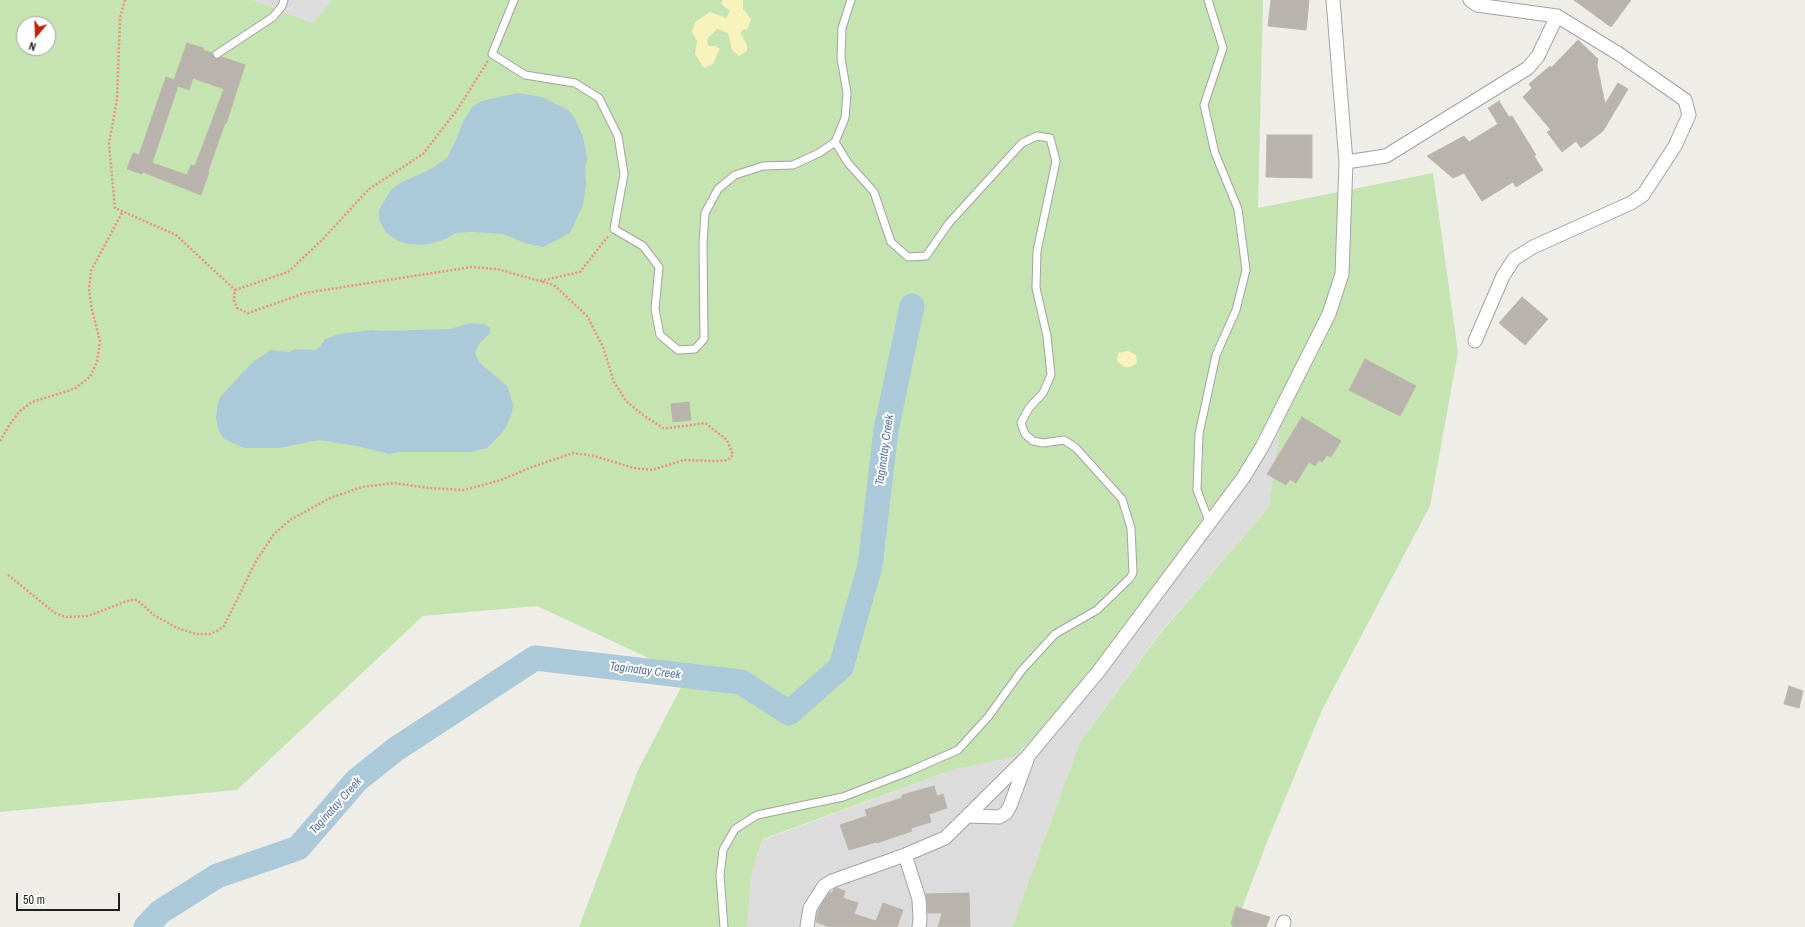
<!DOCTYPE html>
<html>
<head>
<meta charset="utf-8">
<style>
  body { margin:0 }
  #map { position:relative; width:1805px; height:927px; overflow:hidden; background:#efede7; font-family:"Archivo Narrow",sans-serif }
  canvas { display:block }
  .north { position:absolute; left:16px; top:16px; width:40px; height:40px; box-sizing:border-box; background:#fff; border:1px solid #a5a5a5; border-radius:50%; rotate:199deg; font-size:11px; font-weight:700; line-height:16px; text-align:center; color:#1f1f1f }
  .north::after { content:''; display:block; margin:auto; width:14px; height:18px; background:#bb2614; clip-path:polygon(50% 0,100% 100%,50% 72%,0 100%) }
  .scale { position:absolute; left:16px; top:893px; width:104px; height:18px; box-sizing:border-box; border:2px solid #1f1f1f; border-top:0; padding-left:5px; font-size:12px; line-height:14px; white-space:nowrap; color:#1f1f1f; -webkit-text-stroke:3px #fff; paint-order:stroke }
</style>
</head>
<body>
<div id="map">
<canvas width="1805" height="927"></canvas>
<div class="north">N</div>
<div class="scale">50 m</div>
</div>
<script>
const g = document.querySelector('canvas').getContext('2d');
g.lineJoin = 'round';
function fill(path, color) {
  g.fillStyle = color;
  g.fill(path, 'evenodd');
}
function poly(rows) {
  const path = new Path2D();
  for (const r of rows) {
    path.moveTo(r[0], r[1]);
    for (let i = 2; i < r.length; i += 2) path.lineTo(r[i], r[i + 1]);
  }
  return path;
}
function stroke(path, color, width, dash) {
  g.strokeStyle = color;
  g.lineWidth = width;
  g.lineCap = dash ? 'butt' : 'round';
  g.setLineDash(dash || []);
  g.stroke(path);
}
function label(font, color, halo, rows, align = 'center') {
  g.font = font + ' "Archivo Narrow",sans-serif';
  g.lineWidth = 4;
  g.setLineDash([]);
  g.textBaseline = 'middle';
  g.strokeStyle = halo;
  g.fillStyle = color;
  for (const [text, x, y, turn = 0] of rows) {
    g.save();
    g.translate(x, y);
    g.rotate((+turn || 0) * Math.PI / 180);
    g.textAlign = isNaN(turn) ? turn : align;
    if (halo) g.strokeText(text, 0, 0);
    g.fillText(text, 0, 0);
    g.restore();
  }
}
fill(poly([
  [252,0,332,0,313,23],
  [1285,401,1269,507,1158,635,1080,742,1012,927,747,927,751,875,763,840,952,770,1014,757,1049,722]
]), '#dddcdc');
fill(poly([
  [0,0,252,0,313,23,332,0,1263,0,1258,208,1433,173,1458,352,1430,506,1322,710,1267,842,1235,927,1012,927,1080,742,1158,636,1269,507,1284,402,1195,538,1093,670,1049,722,1014,757,952,770,763,839,751,875,747,927,579,927,638,770,687,676,537,606,423,616,237,790,0,812],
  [24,24,48,24,48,48,24,48]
]), '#c5e4b2');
fill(poly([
  [723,0,743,0,743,9,751,19,748,29,742,30,741,34,747,45,747,51,739,56,732,50,728,33,717,29,707,39,708,46,716,46,720,49,713,64,704,68,695,54,697,41,692,32,695,22,710,12,726,18,730,11,721,4],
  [1128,351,1136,355,1137,363,1131,367,1124,367,1117,361,1118,353]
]), '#f8f2bc');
fill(poly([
  [517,93,542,97,568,110,574,117,583,137,587,157,585,170,586,184,583,205,570,233,543,247,525,243,503,234,471,232,455,233,446,239,433,243,421,245,408,244,398,241,386,233,379,219,379,210,391,190,400,183,429,170,447,158,457,138,463,122,473,106,482,101],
  [470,323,484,324,490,328,490,333,478,345,475,354,479,362,508,387,513,405,512,412,507,425,502,433,487,448,471,452,398,452,389,454,357,446,319,440,279,448,244,448,224,439,219,432,216,418,218,402,221,396,254,361,271,350,289,352,295,349,314,350,320,347,325,339,339,334,372,330,381,331,450,329]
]), '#abc9d8');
stroke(poly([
  [146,927,160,912,217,876,298,848,357,780,396,749,535,658,741,682,789,713,841,667,870,566,886,430,912,306]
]), '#abc9d8', 25);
const building = poly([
  [1271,0,1309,0,1306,30,1268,26,1271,0],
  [1574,0,1631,0,1611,27,1574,0],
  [1578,40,1598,59,1597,65,1605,104,1618,83,1628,89,1603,131,1581,148,1576,141,1562,152,1547,132,1551,130,1523,97,1532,88,1529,84,1550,66,1551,68,1578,40],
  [187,43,203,48,203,50,212,53,215,59,222,57,245,65,226,124,225,123,208,171,209,172,201,195,143,172,142,174,127,169,133,153,139,155,166,77,174,80,187,43],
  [193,78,224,89,195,166,191,165,187,175,152,163,178,86,189,90,193,78],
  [1499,101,1509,117,1512,116,1536,155,1534,156,1543,170,1516,187,1513,182,1482,201,1464,173,1453,178,1427,156,1464,136,1469,142,1498,124,1488,108,1499,101],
  [1267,135,1312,135,1312,178,1266,177,1267,135],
  [1522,297,1548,319,1525,345,1499,323,1522,297],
  [1365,359,1416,386,1400,416,1349,390,1365,359],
  [689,402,691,420,673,422,671,404,689,402],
  [1302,417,1341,441,1331,457,1327,455,1322,462,1319,460,1315,466,1309,462,1296,483,1290,479,1286,485,1267,474,1302,417],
  [1789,686,1803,691,1799,708,1784,704,1789,686],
  [934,786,937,796,943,794,947,808,929,814,931,822,911,828,912,831,877,843,876,842,849,850,840,825,867,816,865,810,902,798,902,795,934,786],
  [837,888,845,891,843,898,858,903,854,914,876,921,883,903,903,910,897,927,830,927,816,922,819,908,830,892,832,893,834,889,837,888],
  [969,893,970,927,938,927,942,913,928,913,926,894,969,893],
  [1236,907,1270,917,1266,927,1232,927,1233,924,1231,924,1236,907]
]);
fill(building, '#b8b3ac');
stroke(building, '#bfb6aa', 1);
const service = poly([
  [514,0,492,54,525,75,575,83,599,98,618,136,624,174,614,229,643,246,659,267,655,309,660,335,678,350,695,349,704,339,703,244,705,213,718,189,735,175,763,166,793,165,819,153,835,142,845,118,847,93,841,58,842,28,851,0],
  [1208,0,1223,48,1204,105,1215,153,1238,209,1246,270,1236,310,1216,355,1199,434,1197,490,1209,521],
  [217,54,273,17,282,6,284,0],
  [724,927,720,875,723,850,735,829,757,815,843,797,910,771,958,750,988,717,1022,670,1055,634,1097,610,1130,578,1133,573,1131,528,1122,499,1076,448,1064,440,1043,443,1033,441,1025,434,1021,423,1029,408,1043,393,1051,375,1047,336,1036,288,1037,251,1056,161,1050,138,1037,136,1022,143,949,223,926,256,908,257,891,242,874,192,848,163,835,142]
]);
const minor = poly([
  [1470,0,1477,5,1557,16,1619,54,1685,100,1689,115,1675,146,1643,195,1631,203,1533,247,1514,259,1503,276,1475,341],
  [1346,162,1386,156,1528,68,1538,56,1557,16],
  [968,816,999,817,1006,813,1010,806,1027,760],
  [905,855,919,899,920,920,919,927],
  [807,927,810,908,824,886,832,881,905,855,945,838,1028,756,1098,672,1243,478,1262,447,1329,314,1342,274,1346,162,1333,0],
  [1282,927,1284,922]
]);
stroke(service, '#a3a3a3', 9);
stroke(minor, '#a3a3a3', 15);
stroke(poly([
  [125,0,120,18,117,99,109,144,115,208,176,235,235,290],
  [488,61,457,110,423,154,369,189,323,239,288,272,235,290,234,300,237,308,248,313,305,293,471,267,497,269,540,281,580,272,609,235],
  [0,441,10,424,20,411,32,402,74,389,90,377,97,362,100,341,92,310,89,289,91,271,123,211],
  [8,575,55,613,66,617,88,616,130,600,137,600,154,615,177,628,196,634,210,634,217,631,224,626,256,561,274,534,290,520,330,498,362,487,394,483,429,488,464,490,501,480,532,467,573,453,594,456,634,468,652,470,684,460,717,461,728,460,733,455,727,440,705,423,669,428,663,428,643,415,626,401,614,382,603,347,587,316,554,285,540,281]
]), '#ec937a', 2.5, [2, 2]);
stroke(service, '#fff', 7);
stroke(minor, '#fff', 13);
label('italic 12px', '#5574a6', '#fff', [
  ["Taginatay Creek",885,450,-82],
  ["Taginatay Creek",645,671,7],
  ["Taginatay Creek",336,806,-48]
]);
</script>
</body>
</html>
